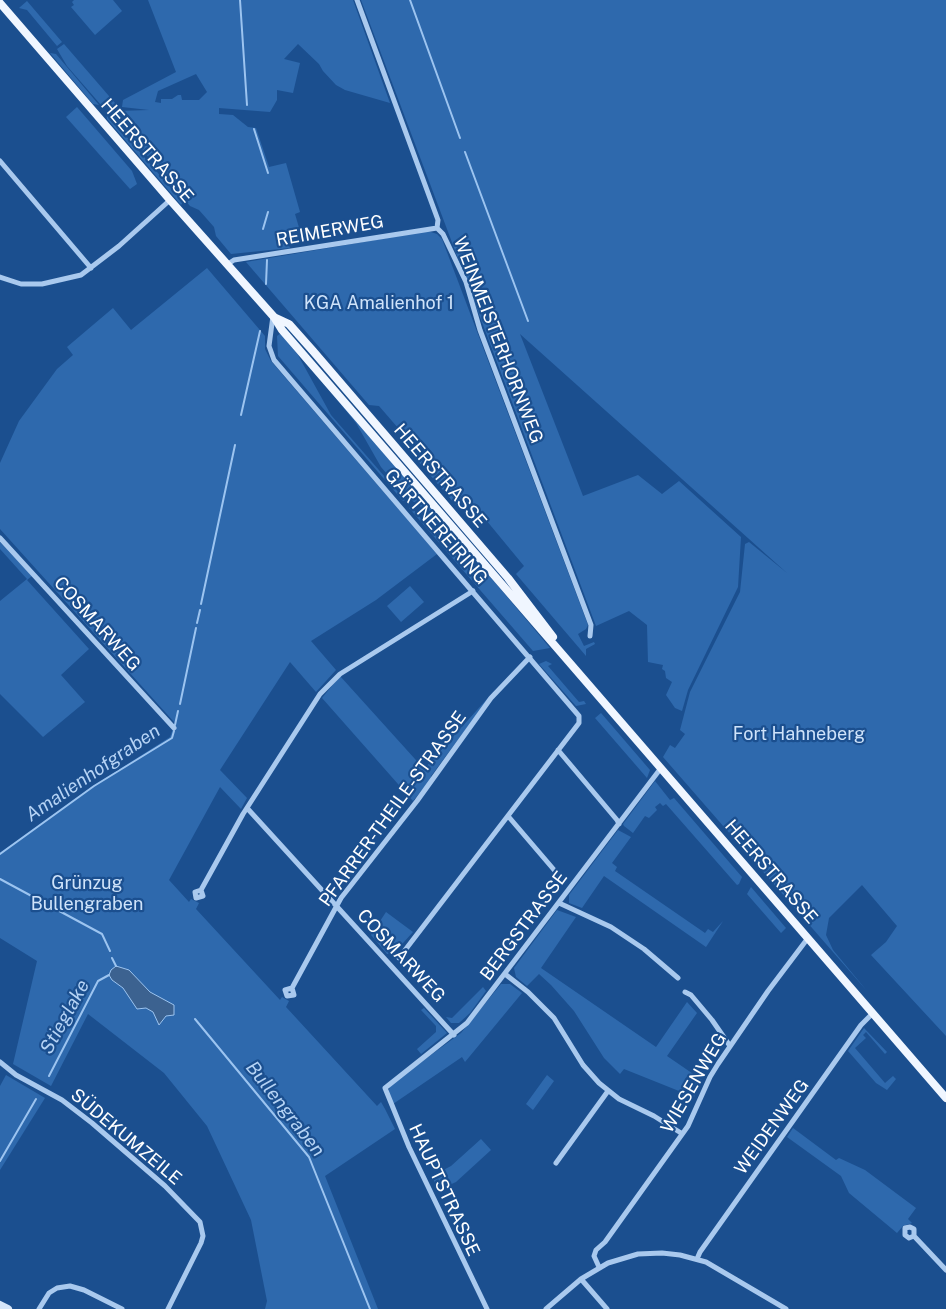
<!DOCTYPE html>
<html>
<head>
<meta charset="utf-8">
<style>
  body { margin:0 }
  canvas { display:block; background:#1b4f8f }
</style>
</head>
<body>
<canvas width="946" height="1309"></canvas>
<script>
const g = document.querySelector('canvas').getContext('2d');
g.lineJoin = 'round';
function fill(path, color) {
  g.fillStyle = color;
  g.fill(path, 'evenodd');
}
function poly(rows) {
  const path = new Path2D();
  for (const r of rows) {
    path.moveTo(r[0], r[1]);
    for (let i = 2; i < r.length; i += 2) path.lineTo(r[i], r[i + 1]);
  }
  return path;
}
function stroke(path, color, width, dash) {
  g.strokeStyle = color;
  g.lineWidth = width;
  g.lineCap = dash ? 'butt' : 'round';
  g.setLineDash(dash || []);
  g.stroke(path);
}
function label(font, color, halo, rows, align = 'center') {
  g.font = font + ' "Public Sans",sans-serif';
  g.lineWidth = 4.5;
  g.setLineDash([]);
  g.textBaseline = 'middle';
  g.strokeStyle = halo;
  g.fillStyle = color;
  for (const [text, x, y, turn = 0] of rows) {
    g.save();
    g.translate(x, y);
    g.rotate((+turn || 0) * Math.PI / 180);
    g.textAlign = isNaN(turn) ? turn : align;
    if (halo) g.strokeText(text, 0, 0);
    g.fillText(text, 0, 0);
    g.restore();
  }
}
fill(poly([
  [74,0,113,0,122,11,95,35,71,7,74,5,72,2],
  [148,0,353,0,390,103,345,90,336,85,323,71,319,64,298,44,284,59,300,63,293,93,277,90,277,100,270,112,219,108,219,114,233,115,248,127,256,128,269,167,286,163,300,212,295,214,300,231,285,235,290,248,231,254,216,236,214,227,199,210,190,206,120,124,118,111,149,110,122,107,123,100,176,72],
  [196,74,207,92,199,100,182,100,181,95,178,95,172,99,161,99,161,103,155,102,158,91],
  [361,0,946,0,946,1036,871,955,886,942,897,926,862,885,829,918,826,935,833,950,867,991,663,757,670,745,675,748,685,734,680,730,690,692,740,592,745,544,749,542,787,573,520,334,583,496,638,475,662,494,679,481,741,537,738,587,688,690,682,711,675,708,666,695,672,682,666,678,665,671,662,669,663,665,648,662,647,625,629,611,596,626],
  [27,1,62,42,57,46,27,10,19,8],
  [64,44,115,103,115,106,101,105,67,66,57,49],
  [50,53,56,54,99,105,93,104],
  [77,107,132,171,137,184,130,189,66,117],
  [106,113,183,202,181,205,107,119],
  [428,231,437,234,442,239,588,625,586,629,578,634,584,646,594,642,595,644,586,649,586,656,516,574,524,566,472,503,461,511,418,461,418,451,379,406,369,405,246,262],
  [207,268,265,336,265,349,271,361,437,554,376,600,311,641,336,670,316,692,290,662,220,770,247,798,241,809,220,787,169,880,189,902,191,899,199,903,196,909,280,1000,282,997,289,1001,286,1007,377,1106,381,1102,385,1109,395,1129,325,1176,378,1309,265,1309,267,1301,251,1220,207,1126,164,1073,88,1014,51,1086,13,1064,37,961,0,938,0,853,93,786,170,737,175,723,0,529,0,463,19,421,57,369,73,355,67,347,113,308,131,330],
  [281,333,298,355,331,415,405,500,403,501,278,356,277,336],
  [317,375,480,564,480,565,442,522,407,497,381,467,356,423],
  [411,507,450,552,479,571,488,574,550,648,533,651,409,508],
  [0,542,32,576,27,580,89,649,61,675,85,702,43,737,0,694,0,601,27,579,0,549],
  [410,586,424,602,401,622,387,606],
  [546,661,552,664,548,666,579,702,584,701,586,704,576,706,539,664],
  [340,676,424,769,495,690,431,776,431,779,413,801,322,698],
  [601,713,650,770,647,778,595,718],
  [655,781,670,800,674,798,742,877,739,884,737,885,666,804,663,806,660,803,655,807,657,810,649,818,645,816,633,833,624,826,623,824],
  [618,830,631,837,612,863,617,867,615,871,705,933,708,929,713,932,723,921,706,947,604,876,582,908,569,903,569,895],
  [751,887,786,928,781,933,747,894],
  [557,910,576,917,541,968,656,1047,687,1002,697,1013,667,1056,702,1080,694,1097,624,1069,620,1074,604,1058,574,1011,551,985,539,974,527,986,516,977,514,968],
  [386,912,413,932,393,954,387,954,371,935],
  [501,984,510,984,522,993,465,1062,462,1057,393,1104,388,1092,391,1084,461,1033],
  [483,987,486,991,470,1013,459,1023,451,1023,446,1017,452,1018],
  [424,1008,447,1033,421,1054,417,1049,436,1032,436,1026,421,1010],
  [864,1028,887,1052,885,1054,866,1032,863,1035,866,1038,855,1048,885,1083,893,1076,896,1079,887,1090,876,1083,848,1051],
  [6,1075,45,1098,0,1170,0,1086],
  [547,1075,554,1081,533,1110,526,1104],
  [793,1128,836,1160,839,1158,865,1170,916,1208,908,1219,912,1223,903,1226,897,1233,849,1193,841,1176,787,1137],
  [481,1139,491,1150,456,1182,438,1190,432,1176,451,1166]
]), '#2e69ad');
const water = poly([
  [116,966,129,970,150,992,174,1005,174,1015,166,1016,159,1025,153,1012,146,1008,137,1009,123,988,112,980,109,975,111,970,116,966]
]);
fill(water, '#3c6290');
stroke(water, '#9cc4f0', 1);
stroke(poly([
  [240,0,247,105],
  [410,0,460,138],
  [254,129,268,173],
  [465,152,528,321],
  [263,229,268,212],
  [266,284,267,260],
  [241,415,260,331],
  [201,604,235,445],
  [197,623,200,610],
  [180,704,196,628],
  [175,725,178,711],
  [0,854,94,786,172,738,174,731],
  [0,879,102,934,110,951],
  [112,958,116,966],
  [195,1019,309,1157,370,1309],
  [49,1076,98,981,109,975],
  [0,1161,36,1099]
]), '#9cc4f0', 2);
stroke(poly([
  [357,0,438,220,437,228],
  [0,161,91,268],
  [437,228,443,234,466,282,480,330,591,625,590,636],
  [228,264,234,260,437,228],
  [0,277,21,284,42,284,81,275,119,246,170,200],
  [273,316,269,346,274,360,579,716,579,723,399,958],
  [0,538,174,728],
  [558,750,617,820,619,824],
  [247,808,454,1035],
  [508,816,561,878],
  [201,890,195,892,196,898,203,896,201,890,243,814,320,694,340,674,473,591],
  [559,903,611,927,644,949,678,978],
  [505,974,528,992,554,1018,583,1065,599,1083,619,1099,654,1116,681,1133],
  [292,988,285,990,287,996,294,995,292,988,341,898,417,801,491,698,530,657],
  [685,992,691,995,712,1020,730,1046],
  [0,1062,16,1075,62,1100,92,1123,165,1186,200,1222,203,1236,201,1243,168,1309],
  [556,1163,608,1091],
  [914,1236,909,1238,905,1235,905,1228,910,1227,914,1229,914,1236,946,1270],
  [697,1259,700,1252,861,1025,873,1013],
  [599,1267,594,1256,596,1250,605,1242,688,1126,710,1077,718,1064,768,991,808,938],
  [581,1279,607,1309],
  [39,1309,49,1293,57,1288,70,1286,84,1290,122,1309],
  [487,1309,409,1147,385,1088,467,1023,661,768],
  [546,1309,581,1279,608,1263,638,1254,662,1253,680,1255,706,1262,786,1309]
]), '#a9c9ee', 5);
stroke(poly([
  [0,1305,8,1309]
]), '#d6e6fa', 8);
stroke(poly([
  [0,3,170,200,274,317,282,330,946,1098],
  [274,317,289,324,313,351,508,578,553,637]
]), '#f0f6ff', 8);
label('18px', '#fff', '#1b4f8f', [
  ["HEERSTRASSE",147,151,49],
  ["REIMERWEG",330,231,-10],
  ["WEINMEISTERHORNWEG",498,340,69],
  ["HEERSTRASSE",440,476,49],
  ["GÄRTNEREIRING",436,527,49],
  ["COSMARWEG",97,624,48],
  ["PFARRER-THEILE-STRASSE",393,809,-54],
  ["HEERSTRASSE",771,872,49],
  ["BERGSTRASSE",524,926,-53],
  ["COSMARWEG",401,956,47],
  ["WIESENWEG",694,1083,-60],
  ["WEIDENWEG",772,1127,-54],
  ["SÜDEKUMZEILE",126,1137,40],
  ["HAUPTSTRASSE",444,1190,65]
]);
label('18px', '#cfe3fa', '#1b4f8f', [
  ["KGA Amalienhof 1",379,303],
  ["Fort Hahneberg",799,734],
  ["Grünzug",87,883],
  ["Bullengraben",87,904]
]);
label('italic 19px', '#b5d3f5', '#1b4f8f', [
  ["Amalienhofgraben",93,773,-34],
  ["Stieglake",65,1017,-61],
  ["Bullengraben",285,1109,52]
]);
</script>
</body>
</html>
